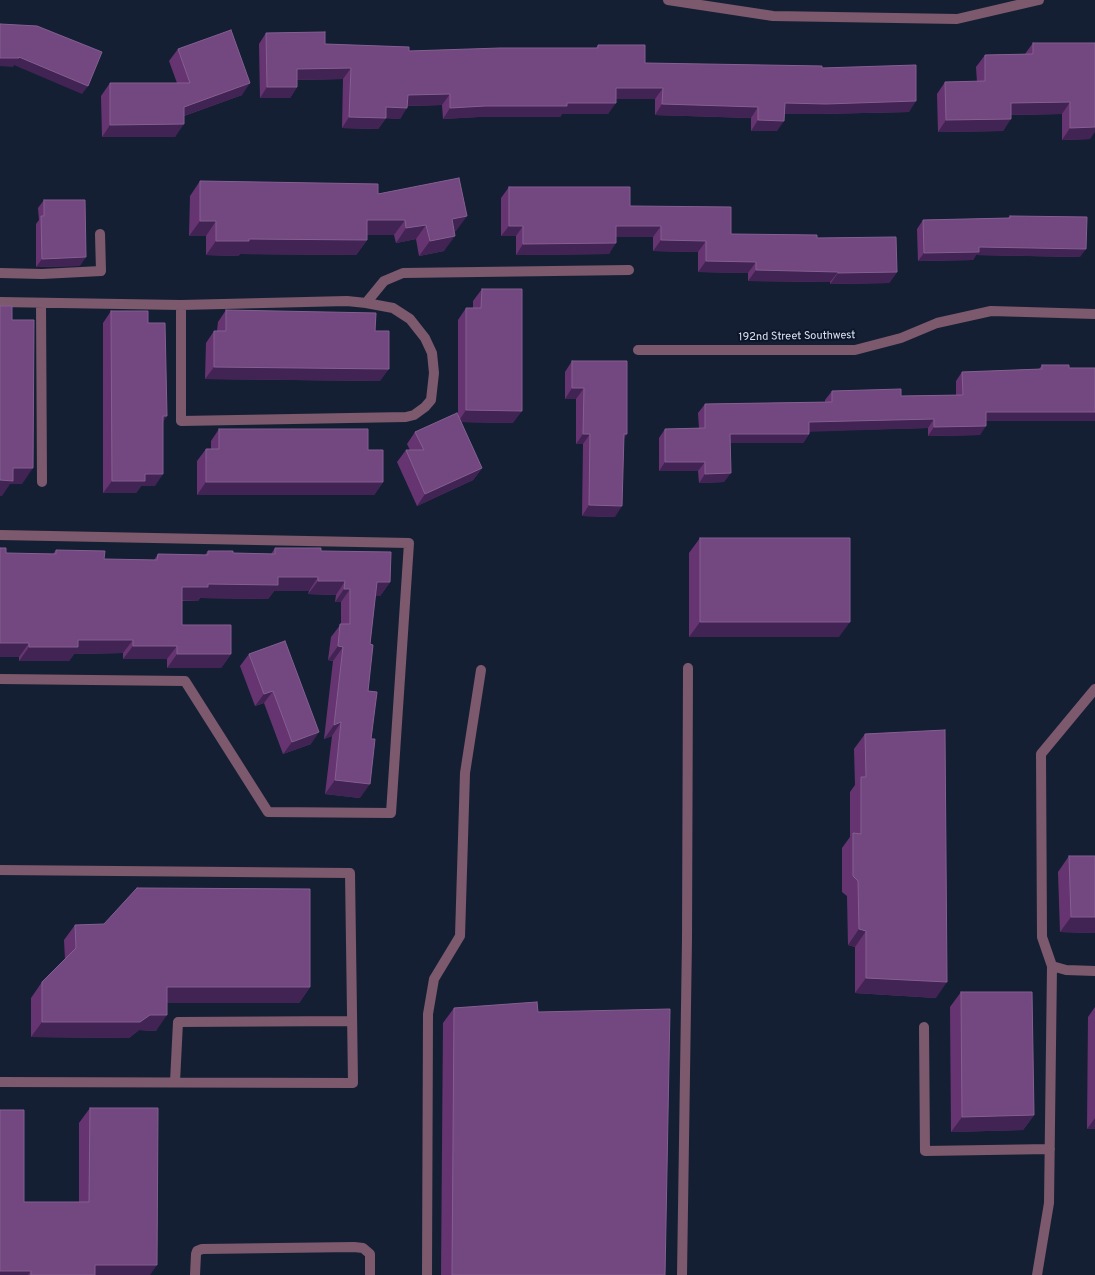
<!DOCTYPE html>
<html>
<head>
<meta charset="utf-8">
<style>
  body { margin:0 }
  canvas { display:block; background:#151f34 }
</style>
</head>
<body>
<canvas width="1095" height="1275"></canvas>
<script>
const g = document.querySelector('canvas').getContext('2d');
g.lineJoin = 'round';
function poly(rows) {
  const path = new Path2D();
  for (const r of rows) {
    path.moveTo(r[0], r[1]);
    for (let i = 2; i < r.length; i += 2) path.lineTo(r[i], r[i + 1]);
  }
  return path;
}
function stroke(path, color, width, dash) {
  g.strokeStyle = color;
  g.lineWidth = width;
  g.lineCap = dash ? 'butt' : 'round';
  g.setLineDash(dash || []);
  g.stroke(path);
}
function fill(path, color) {
  g.fillStyle = color;
  g.fill(path, 'evenodd');
}
function label(font, color, halo, rows, align = 'center') {
  g.font = font + ' Overpass,sans-serif';
  g.lineWidth = 4;
  g.setLineDash([]);
  g.textBaseline = 'middle';
  g.strokeStyle = halo;
  g.fillStyle = color;
  for (const [text, x, y, turn = 0] of rows) {
    g.save();
    g.translate(x, y);
    g.rotate((+turn || 0) * Math.PI / 180);
    g.textAlign = isNaN(turn) ? turn : align;
    if (halo) g.strokeText(text, 0, 0);
    g.fillText(text, 0, 0);
    g.restore();
  }
}
stroke(poly([
  [668,0,773,16,957,19,1039,0],
  [0,273,42,274,101,271,100,234],
  [0,302,181,305,347,301,366,303,393,308,410,319,425,338,432,353,434,373,431,400,425,407,414,415,406,417,181,421,181,305],
  [41,303,42,482],
  [366,303,384,281,403,273,629,270],
  [638,350,855,350,901,338,937,323,991,311,1095,314],
  [0,535,409,543,391,813,268,812,185,681,0,679],
  [0,870,350,873,353,1083,0,1082],
  [1052,966,1066,970,1095,971],
  [924,1027,925,1151,1050,1149],
  [175,1082,178,1022,352,1021],
  [195,1275,196,1254,197,1251,202,1249,354,1247,363,1248,370,1254,370,1275],
  [427,1275,428,1014,434,979,460,936,465,773,481,670],
  [682,1275,687,939,688,668],
  [1037,1275,1049,1203,1052,966,1042,937,1041,754,1095,689]
]), '#7c596c', 10);
fill(poly([
  [266,33,325,44,409,51,596,48,598,45,645,63,822,68,909,112,818,114,784,114,777,131,751,131,751,118,655,115,655,99,616,99,608,114,562,114,560,117,478,117,443,119,442,105,407,106,400,119,386,118,378,129,342,128,343,79,297,80,297,87,290,98,260,98,259,44],
  [1033,43,1095,43,1090,139,1062,140,1062,114,1011,115,1003,131,938,132,937,94,945,82,977,82,976,67,985,55,1025,54],
  [178,49,242,95,184,116,175,137,102,137,101,96,110,83,177,83,169,61],
  [200,181,378,194,456,231,454,231,444,251,419,256,416,239,396,243,394,235,367,235,367,240,356,255,240,254,238,256,206,255,206,236,189,236,190,196],
  [509,187,630,206,731,234,817,238,897,272,889,283,830,284,830,282,748,281,748,273,698,272,698,252,653,251,653,237,616,237,609,254,516,255,516,236,501,236,501,198],
  [44,200,80,266,36,267,36,224,39,220,38,208],
  [1010,216,1080,257,976,255,973,260,918,261,917,229,923,220,1008,218],
  [482,289,513,423,461,422,482,468,473,480,417,506,397,462,406,450,410,450,407,444,415,432,458,415,458,320,466,308,473,308,473,301],
  [226,310,375,331,380,381,205,379,206,343,214,331,217,331,218,322],
  [111,311,148,323,163,423,155,486,141,486,136,493,103,493,103,323],
  [572,361,623,440,615,517,582,516,583,444,576,444,576,399,565,399,565,372],
  [1042,365,1069,368,1095,368,1095,421,986,421,980,435,928,436,928,428,809,431,809,434,803,443,730,443,724,482,699,483,698,471,659,471,659,438,665,429,699,428,698,413,705,404,825,402,825,400,832,391,901,396,956,395,956,381,962,372,1039,369],
  [219,429,383,482,374,495,197,495,197,461,206,449,211,449,211,441],
  [700,538,839,637,689,637,689,553],
  [275,548,321,551,390,582,380,596,375,596,370,644,368,691,360,798,325,794,332,736,324,739,333,661,328,660,331,637,341,624,341,602,335,602,336,595,308,594,309,591,274,591,268,599,200,598,198,601,182,601,182,625,231,654,221,668,167,668,167,659,123,659,123,653,74,654,69,661,19,661,19,657,0,657,53,554,56,550,104,559,154,560,158,554,205,555,208,551,233,553,271,554],
  [249,654,311,744,283,754,264,703,255,706,240,666],
  [865,734,936,998,855,993,855,947,848,945,847,896,842,892,842,848,850,837,850,792,855,785,854,749],
  [1069,856,1095,933,1060,932,1058,872],
  [75,925,310,987,299,1003,167,1003,156,1031,139,1030,129,1038,31,1037,31,998,42,982,65,959,64,940],
  [961,992,1034,1115,1023,1130,951,1132,950,1007],
  [1095,1007,1095,1129,1087,1129,1088,1017],
  [454,1008,538,1012,665,1275,441,1275,443,1023],
  [90,1108,150,1275,0,1275,24,1202,79,1202,79,1123]
]), '#673472');
fill(poly([
  [19,57,88,86,82,94,14,65,13,67,0,66,0,58],
  [351,68,343,79,289,80,297,69],
  [250,83,242,95,175,119,184,107],
  [267,87,297,87,290,98,260,98],
  [616,88,663,88,655,99,608,99],
  [450,94,442,105,400,106,408,95],
  [916,101,909,112,818,114,777,114,785,103],
  [1070,102,1062,114,1003,115,1011,103],
  [567,103,616,103,608,114,562,114,560,117,478,117,443,119,450,108,485,106],
  [662,104,758,107,751,118,655,115],
  [386,107,407,108,400,119,378,118],
  [349,117,386,118,378,129,342,128],
  [1011,119,1003,131,938,132,946,120],
  [758,120,784,121,777,131,751,131],
  [184,124,175,137,102,137,110,125],
  [1095,127,1095,132,1090,139,1062,140,1070,128],
  [467,216,456,231,441,234,452,219],
  [367,220,405,220,394,235,356,235],
  [200,221,216,221,206,236,189,236],
  [426,225,416,239,396,243,406,228],
  [509,226,523,226,516,236,501,236],
  [616,226,661,226,653,237,609,237],
  [455,236,444,251,419,256,430,241],
  [249,239,367,240,356,255,240,254,238,256,206,255,216,241],
  [661,240,706,241,698,252,653,251],
  [616,243,609,254,516,255,523,244],
  [979,247,1086,249,1080,257,976,255,973,260,918,261,924,253],
  [86,257,80,266,36,267,42,259],
  [706,261,756,262,748,273,698,272],
  [756,270,838,272,830,282,748,281],
  [897,272,889,283,830,284,838,273],
  [214,367,389,369,380,381,205,379],
  [572,388,584,388,576,399,565,399],
  [466,410,522,411,513,423,458,422],
  [986,412,1095,412,1095,421,980,421],
  [163,416,167,416,159,428],
  [934,419,928,428,803,432,809,422],
  [986,426,980,435,928,436,934,427],
  [583,434,590,434,583,444,576,444],
  [624,434,627,434,620,445],
  [730,434,809,434,803,443,724,443],
  [665,462,705,462,698,471,659,471],
  [13,468,33,468,22,484,10,484,2,496,0,496,0,480],
  [482,468,473,480,417,506,425,494],
  [731,473,724,482,699,483,705,474],
  [145,474,163,474,155,486,141,486,136,493,103,493,112,481],
  [206,482,383,482,374,495,197,495],
  [589,505,622,506,615,517,582,516],
  [278,577,318,577,309,591,274,591,268,599,200,598,198,601,172,600,182,587],
  [318,581,345,581,336,595,308,594],
  [377,582,390,582,380,596,367,596],
  [344,589,350,589,341,602,335,602],
  [700,622,850,622,839,637,689,637],
  [78,640,133,640,123,653,74,654,69,661,19,661,29,647],
  [0,643,29,643,19,657,0,657],
  [133,646,177,646,167,659,123,659],
  [338,646,343,647,333,661,328,660],
  [177,654,231,654,221,668,167,668],
  [273,691,264,703,255,706,264,694],
  [341,722,332,736,324,739,334,725],
  [319,732,311,744,283,754,292,742],
  [335,780,370,784,360,798,325,794],
  [1071,917,1095,917,1095,933,1060,932],
  [859,929,866,931,855,947,848,945],
  [866,978,947,982,936,998,855,993],
  [167,987,310,987,299,1003,156,1003],
  [150,1015,167,1015,156,1031,139,1030,129,1038,31,1037,42,1022],
  [1034,1115,1023,1130,951,1132,962,1117],
  [1095,1118,1095,1129,1087,1129],
  [95,1265,157,1265,150,1275,88,1275],
  [0,1271,31,1271,28,1275,0,1275]
]), '#412453');
const building = poly([
  [0,24,37,26,102,52,88,86,19,57,19,58,0,58,0,24],
  [231,30,250,83,184,107,184,124,110,125,110,83,190,83,178,49,231,30],
  [325,32,325,44,409,47,409,51,500,48,598,48,598,45,645,45,645,63,822,66,822,68,916,65,916,101,826,104,785,103,784,121,758,120,758,107,662,104,663,88,616,88,616,103,567,103,567,106,485,106,450,108,450,94,408,95,407,108,386,107,386,118,349,117,351,68,297,69,297,87,267,87,266,33,325,32],
  [1033,43,1095,43,1095,127,1070,128,1070,102,1011,103,1011,119,946,120,945,82,985,81,985,55,1033,54,1033,43],
  [459,178,467,216,452,219,455,236,430,241,426,225,406,228,405,220,367,220,367,240,249,239,249,241,216,241,216,221,200,221,200,181,378,184,378,194,459,178],
  [509,187,630,187,630,206,731,207,731,234,817,235,817,238,896,237,897,272,838,273,838,272,756,270,756,262,706,261,706,241,661,240,661,226,616,226,616,243,523,244,523,226,509,226,509,187],
  [44,200,85,200,86,257,42,259,41,216,44,216,44,200],
  [1010,216,1087,217,1086,249,979,247,979,252,924,253,923,220,1010,218,1010,216],
  [482,289,522,289,522,411,466,410,466,308,481,308,482,289],
  [0,306,12,306,12,320,34,320,33,468,13,468,13,481,0,480,0,306],
  [226,310,376,313,375,331,389,331,389,369,214,367,214,331,226,331,226,310],
  [111,311,148,311,148,323,165,323,167,416,163,416,163,474,145,474,145,481,112,481,111,311],
  [572,361,627,361,627,434,624,434,622,506,589,505,590,434,583,434,584,388,572,388,572,361],
  [1042,365,1069,365,1069,368,1095,368,1095,412,986,412,986,426,934,427,934,419,809,422,809,434,730,434,731,473,705,474,705,462,665,462,665,429,705,428,705,404,832,402,832,391,901,389,901,396,963,395,962,372,1042,369,1042,365],
  [457,413,482,468,425,494,406,450,424,450,415,432,457,413],
  [219,429,368,429,368,450,383,450,383,482,206,482,206,449,219,449,219,429],
  [700,538,850,538,850,622,700,622,700,538],
  [0,548,6,548,6,553,56,554,56,550,105,551,104,559,157,560,158,554,208,555,208,551,233,551,233,553,275,554,275,548,321,548,321,551,391,552,390,582,377,582,370,644,373,645,368,691,377,692,371,739,375,739,370,784,335,780,341,722,334,725,343,647,338,646,340,624,350,624,350,589,344,589,345,581,318,581,318,577,278,577,278,585,208,584,208,587,182,587,182,625,231,625,231,654,177,654,177,646,133,646,133,640,78,640,78,647,29,647,29,643,0,643,0,548],
  [285,641,319,732,292,742,273,691,264,694,249,654,285,641],
  [945,730,947,982,866,978,866,931,859,929,858,881,853,876,853,833,861,834,861,777,866,777,865,734,945,730],
  [1069,856,1095,856,1095,917,1071,917,1069,856],
  [137,888,310,889,310,987,167,987,167,1015,150,1015,140,1022,42,1022,42,982,76,948,75,925,104,924,137,888],
  [961,992,1032,992,1034,1115,962,1117,961,992],
  [537,1002,538,1012,670,1009,665,1275,452,1275,454,1008,537,1002],
  [90,1108,158,1108,157,1265,95,1265,95,1275,31,1275,31,1271,0,1271,0,1110,24,1110,24,1202,89,1202,90,1108]
]);
fill(building, '#73477f');
stroke(building, '#845f91', 1);
label('11px', '#dbe2f1', '#0c162a', [
  ["192nd Street Southwest",797,337,-1]
]);
</script>
</body>
</html>
